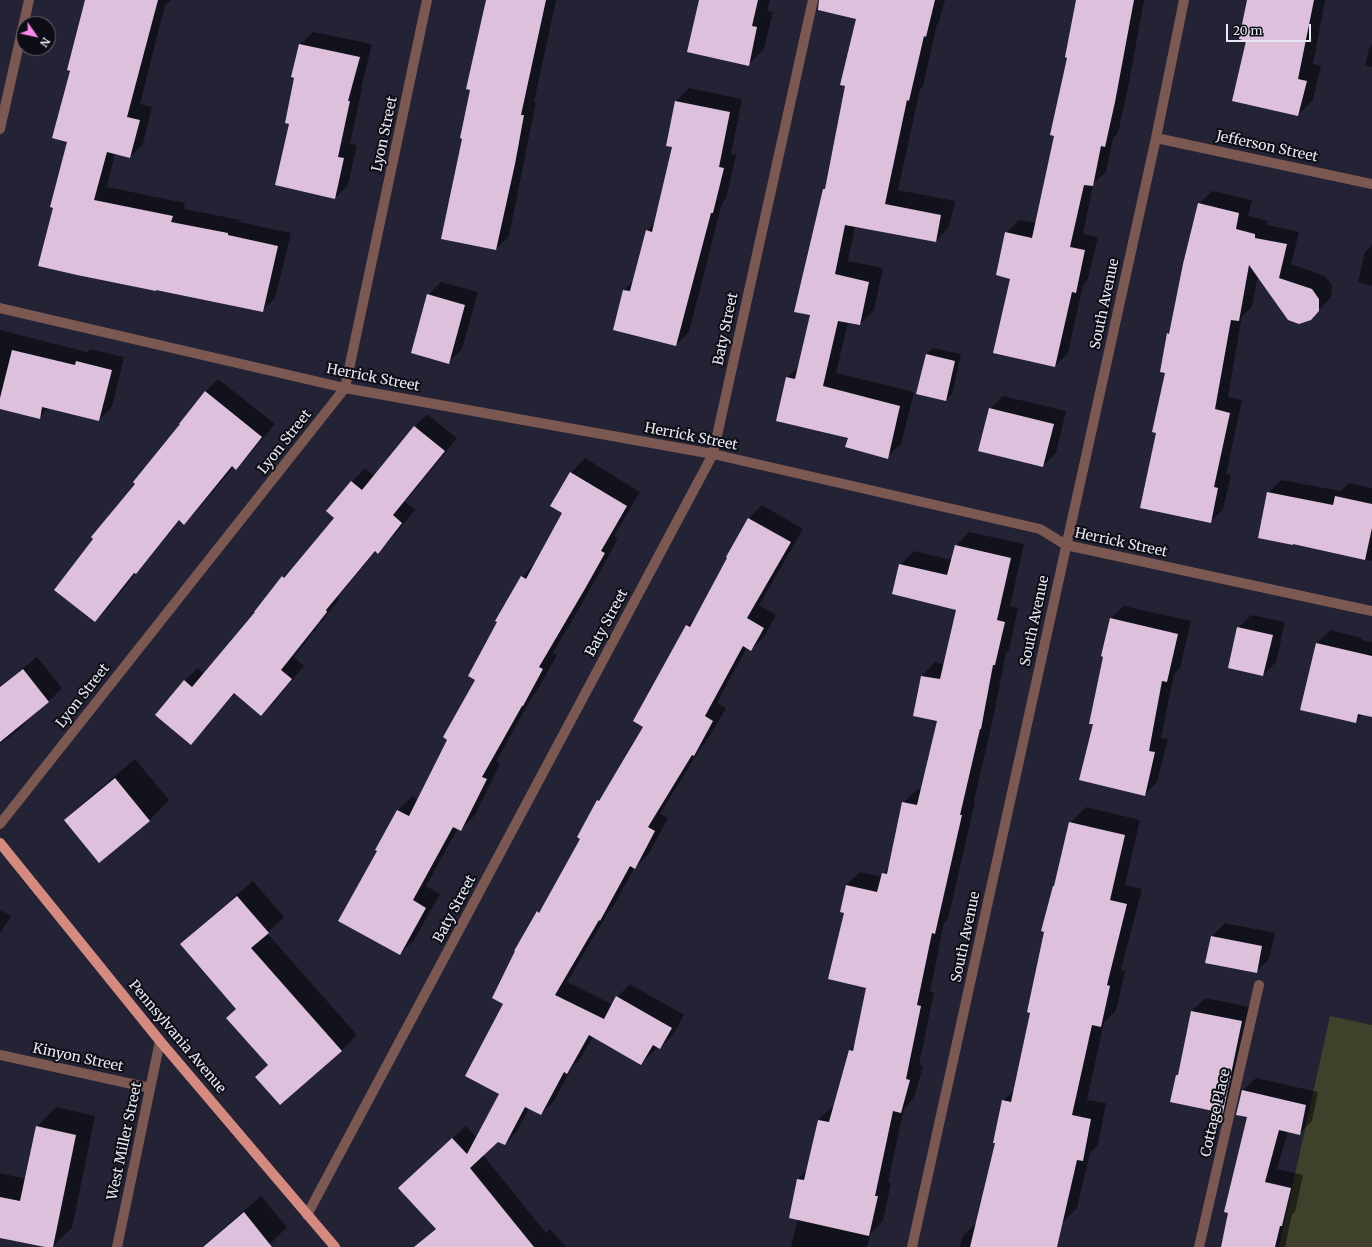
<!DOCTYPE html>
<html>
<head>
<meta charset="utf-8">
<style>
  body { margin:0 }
  #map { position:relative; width:1372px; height:1247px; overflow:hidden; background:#232335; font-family:Merriweather,serif }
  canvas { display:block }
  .north { position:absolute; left:16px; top:16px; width:40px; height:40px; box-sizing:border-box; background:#0d0d15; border:1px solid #65656e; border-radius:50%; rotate:124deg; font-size:11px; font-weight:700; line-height:16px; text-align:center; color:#e8e8f4 }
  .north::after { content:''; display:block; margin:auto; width:14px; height:18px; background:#f987e9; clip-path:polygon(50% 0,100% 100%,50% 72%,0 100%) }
  .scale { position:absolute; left:1226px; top:24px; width:85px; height:18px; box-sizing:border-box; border:2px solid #e8e8f4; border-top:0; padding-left:5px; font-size:12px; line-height:14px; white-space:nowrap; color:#e8e8f4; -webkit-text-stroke:3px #0d0d15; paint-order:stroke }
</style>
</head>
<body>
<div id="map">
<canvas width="1372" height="1247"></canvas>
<div class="north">N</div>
<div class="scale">20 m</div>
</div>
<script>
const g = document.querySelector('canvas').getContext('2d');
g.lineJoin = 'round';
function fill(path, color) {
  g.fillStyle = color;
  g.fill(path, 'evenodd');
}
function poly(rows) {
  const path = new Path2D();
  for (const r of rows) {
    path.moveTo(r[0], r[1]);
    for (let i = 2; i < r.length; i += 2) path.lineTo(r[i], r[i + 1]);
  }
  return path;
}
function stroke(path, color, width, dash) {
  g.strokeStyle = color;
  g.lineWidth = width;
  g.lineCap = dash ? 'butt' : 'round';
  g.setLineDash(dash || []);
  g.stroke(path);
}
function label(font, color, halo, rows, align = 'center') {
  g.font = font + ' Merriweather,serif';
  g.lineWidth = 4;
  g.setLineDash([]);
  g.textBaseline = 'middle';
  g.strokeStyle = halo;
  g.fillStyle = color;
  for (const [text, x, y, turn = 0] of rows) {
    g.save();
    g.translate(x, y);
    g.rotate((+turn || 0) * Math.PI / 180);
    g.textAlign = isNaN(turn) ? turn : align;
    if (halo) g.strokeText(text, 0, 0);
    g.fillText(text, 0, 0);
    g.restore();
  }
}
fill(poly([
  [1330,1016,1372,1025,1372,1247,1279,1247]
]), '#3f412b');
fill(poly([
  [91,0,171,0,165,5,140,104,152,107,143,144,130,157,115,153,107,187,185,203,184,209,241,220,240,222,291,233,275,298,262,311,54,207,69,142],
  [496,0,556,0,534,102,536,102,509,236,496,249],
  [700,0,770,0,767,11,773,12,764,49,748,65],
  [853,0,945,0,939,22,937,24,923,86,920,89,898,190,955,201,949,227,936,241,855,226,848,261,883,268,874,310,860,324,848,322,836,373,914,392,901,444,887,457,849,437,787,378,799,366,811,314,824,190,826,187,846,85,857,19],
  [1077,0,1144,0,1128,88,1118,133,1113,138,1106,172,1093,184,1083,234,1098,237,1088,279,1083,285,1068,353,1055,366,1011,278,1006,233,1019,220,1036,223,1055,135,1068,57],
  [1248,0,1325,0,1313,64,1321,66,1313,100,1298,115,1247,40],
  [313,32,372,44,361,88,362,88,350,144,357,145,348,185,335,198,295,77,299,45],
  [1372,45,1372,67,1365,65,1369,48],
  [689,88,742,99,731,154,736,155,726,199,722,203,689,332,676,345,614,329,624,290,634,280,647,231,655,222,673,146,676,101],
  [1212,191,1252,200,1248,216,1268,221,1267,225,1299,232,1291,264,1325,276,1332,285,1331,297,1311,319,1258,275,1252,307,1242,316,1228,397,1242,400,1226,474,1231,475,1223,509,1210,522,1158,433,1166,373,1168,334,1171,331,1199,204],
  [1372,245,1372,286,1358,282,1365,252],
  [441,282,478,292,462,349,449,362,428,295],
  [0,330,87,352,90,349,124,357,112,407,99,420,49,408,39,417,0,408],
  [933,348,961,354,952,394,946,400,926,354],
  [218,379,275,424,249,455,236,468,234,466,197,511,184,524,180,520,148,559,140,568,108,608,95,621,136,484,205,392],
  [1003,396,1066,411,1056,453,1043,466,990,409],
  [427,414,457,438,405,502,415,510,391,539,378,552,376,551,338,597,340,598,294,657,304,666,274,702,261,715,235,693,204,730,191,743,184,681,198,668,204,674,256,612,283,577,296,564,335,517,352,482,365,468,374,476,414,427],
  [585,458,640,492,614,536,618,538,600,572,553,653,557,655,537,691,533,695,496,762,500,764,475,815,460,830,458,828,426,886,440,894,414,940,400,954,379,851,376,850,398,810,412,796,418,800,477,680,522,577,536,562,563,512,571,473],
  [1281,480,1341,491,1349,483,1372,488,1372,561,1294,543,1293,544,1268,493],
  [762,505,803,529,759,605,776,615,764,637,751,650,747,647,717,703,726,708,706,742,701,747,660,814,668,818,648,855,635,867,613,907,609,911,567,982,613,1005,617,997,630,984,684,1015,673,1035,660,1048,657,1046,654,1051,641,1064,593,1037,579,1060,571,1069,554,1101,541,1114,529,1108,517,1131,504,1144,498,1141,483,1155,546,1233,550,1229,566,1247,430,1247,424,1240,436,1228,412,1176,466,1126,477,1138,501,1093,505,1004,538,912,545,905,581,838,578,837,598,800,603,795,644,727,687,626,697,615,728,558,727,557,749,518],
  [969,532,1024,544,1010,606,1018,608,1009,650,1006,653,994,714,974,801,975,802,948,919,944,923,930,992,934,992,919,1065,923,1066,914,1098,904,1109,888,1182,891,1183,883,1221,871,1233,867,1247,791,1247,798,1219,798,1179,807,1170,818,1120,832,1107,834,1107,850,1050,855,1044,867,987,845,913,846,885,860,872,882,877,883,874,889,867,903,803,917,789,921,790,938,720,914,715,922,676,935,662,944,664,957,609,900,565,914,551,952,560,956,546],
  [1124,606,1191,621,1180,668,1174,674,1161,738,1168,739,1157,782,1144,795,1094,723,1110,619],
  [1251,615,1285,622,1276,662,1263,675,1238,628],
  [1330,630,1362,638,1362,640,1372,642,1372,716,1363,714,1355,722,1317,643],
  [37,657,62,688,49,701,33,714,21,728,0,744,0,686],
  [135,759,169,800,150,820,99,862,66,820,85,801],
  [1086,807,1140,820,1125,885,1142,889,1121,970,1125,971,1116,1011,1104,1022,1087,1100,1106,1103,1098,1145,1090,1153,1077,1208,1062,1223,1052,1247,960,1247,962,1237,977,1222,997,1142,1003,1101,1015,1089,1070,823],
  [253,881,284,917,267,933,357,1035,341,1051,256,1077,268,1065,227,1018,236,1009,182,945,197,929],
  [0,910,11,916,0,933],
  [1225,923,1275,933,1269,959,1256,972,1206,962,1212,936],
  [1205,998,1255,1008,1236,1099,1223,1112,1176,1075,1180,1072,1192,1011],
  [1256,1078,1318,1092,1312,1121,1299,1134,1288,1131,1277,1169,1303,1175,1295,1212,1292,1214,1285,1247,1222,1247,1248,1117,1242,1091],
  [56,1107,95,1116,72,1228,52,1247,0,1237,0,1173,26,1179,37,1127],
  [261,1196,287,1227,270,1244,266,1247,202,1247]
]), '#0007');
fill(poly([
  [85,0,158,0,127,117,140,120,130,158,107,152,94,200,173,216,171,222,228,233,228,235,278,246,263,312,156,290,156,291,77,275,38,266,53,208,50,207,67,142,52,138,70,71,67,70],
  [486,0,546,0,521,115,524,115,515,164,496,250,441,239,462,139,460,138,470,90,466,89],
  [699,0,758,0,752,26,757,27,749,66,687,52],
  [819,0,935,0,926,37,924,36,909,101,907,100,885,204,941,215,936,242,845,225,835,274,869,282,860,325,838,321,823,386,900,406,888,459,845,447,848,438,776,421,786,377,795,379,810,315,794,312,823,189,825,189,845,86,840,85,856,19,818,10],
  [1076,0,1134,0,1115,102,1105,147,1101,146,1093,186,1084,185,1070,247,1085,250,1076,293,1072,292,1055,367,993,353,1010,279,996,275,1005,232,1032,238,1054,136,1050,135,1067,58,1065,57],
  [1247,0,1314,0,1298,79,1307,81,1298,116,1232,101,1246,41,1239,39],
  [299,44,360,57,348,101,350,101,338,157,344,158,335,199,275,185,289,124,285,123,294,78,291,77],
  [675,101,730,112,719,167,724,168,713,213,711,213,676,346,613,330,623,290,630,291,646,230,652,232,672,147,666,146],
  [1198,203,1239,213,1236,229,1255,234,1255,238,1287,244,1279,278,1312,289,1319,299,1319,311,1311,320,1299,324,1288,320,1249,265,1239,321,1231,320,1215,409,1230,413,1214,487,1218,488,1211,523,1140,508,1156,433,1152,432,1165,373,1160,372,1167,333,1169,334,1183,264],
  [427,294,465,305,449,364,411,353],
  [12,350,75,365,76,361,112,370,99,421,42,407,40,419,0,409,0,398],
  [926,354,955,361,946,401,916,394],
  [205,391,262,437,236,470,232,466,184,525,179,520,136,574,134,573,95,622,54,590,93,539,91,537,135,484,133,482,180,424,179,424],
  [989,408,1054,424,1043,467,978,451],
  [414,426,445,451,393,515,402,523,378,554,375,551,326,610,327,612,281,670,292,679,261,716,234,693,191,745,155,715,184,680,192,687,255,612,254,612,282,576,284,578,334,518,326,511,351,481,362,490],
  [570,472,627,506,601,551,605,553,586,587,539,667,543,669,523,706,522,706,482,777,487,779,461,831,453,827,413,900,426,908,400,955,338,921,377,851,375,850,397,810,409,816,447,740,443,737,475,680,468,676,497,622,495,621,521,576,526,579,562,513,550,506],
  [1267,492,1333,505,1335,496,1372,504,1372,528,1365,560,1293,544,1293,545,1258,538],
  [748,518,791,542,747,618,764,628,751,651,743,646,705,716,713,721,694,756,692,755,648,827,655,831,635,869,630,866,600,921,599,920,555,995,604,1019,616,996,672,1028,660,1049,653,1045,641,1065,589,1035,567,1074,564,1072,541,1115,525,1107,505,1145,498,1142,470,1168,534,1247,414,1247,436,1229,398,1188,452,1138,467,1154,499,1094,465,1076,503,1004,492,998,515,951,514,951,537,911,539,913,580,839,577,837,597,800,599,801,643,727,633,721,686,625,690,627,727,558,726,557],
  [955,545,1011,558,997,620,1005,622,995,665,993,665,981,729,980,729,960,815,962,815,935,934,932,933,917,1005,921,1006,906,1079,910,1080,901,1113,893,1111,875,1196,878,1196,869,1236,789,1218,797,1179,804,1180,818,1120,829,1122,849,1050,853,1051,866,988,828,979,844,913,840,912,846,885,877,892,882,873,887,874,902,802,917,805,937,721,913,716,921,676,940,679,956,610,892,594,899,564,947,575],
  [1110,618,1178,634,1167,682,1162,681,1149,751,1155,752,1145,796,1079,780,1093,724,1089,724,1103,657,1101,656],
  [1237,627,1273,635,1263,676,1228,668],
  [1316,643,1372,656,1372,717,1358,714,1356,723,1300,710],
  [23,669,49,702,0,742,0,687],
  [115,778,150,821,99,863,64,820],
  [1069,822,1125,835,1110,900,1127,904,1107,985,1110,986,1101,1027,1092,1025,1072,1115,1091,1119,1083,1161,1077,1160,1057,1247,970,1247,995,1143,993,1143,1002,1100,1011,1102,1030,1013,1027,1012,1044,932,1041,931,1053,886,1054,886],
  [237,896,269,933,251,948,342,1051,280,1105,255,1077,268,1065,226,1018,236,1009,180,944],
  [1211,936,1262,946,1257,973,1205,963],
  [1191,1011,1242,1021,1223,1113,1170,1102,1176,1075,1178,1075],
  [1242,1090,1306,1105,1300,1135,1279,1130,1265,1182,1291,1188,1282,1226,1280,1226,1275,1247,1221,1247,1228,1213,1224,1212,1247,1117,1236,1115],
  [36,1126,76,1135,53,1247,45,1247,0,1238,0,1197,20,1201],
  [244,1212,272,1247,203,1247]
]), '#dcc0dc');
stroke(poly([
  [0,129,29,0],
  [1156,138,1372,184],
  [0,308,345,388,713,454,1040,529,1066,545,1372,611],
  [0,824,345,388,427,0],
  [0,1055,150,1088],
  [307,1215,713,454,813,0],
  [117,1247,160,1041],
  [912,1247,1156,138,1184,0],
  [1199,1247,1259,985]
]), '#7c5852', 10);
stroke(poly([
  [0,843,160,1041,335,1247]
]), '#d48a7e', 10);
label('14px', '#e8e8f4', '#0d0d15', [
  ["Lyon Street",385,134,-78],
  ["Jefferson Street",1267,147,12],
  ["South Avenue",1105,304,-78],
  ["Baty Street",726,329,-78],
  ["Herrick Street",373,378,11],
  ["Herrick Street",691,437,11],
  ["Lyon Street",285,442,-52],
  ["Herrick Street",1121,543,12],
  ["South Avenue",1035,621,-78],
  ["Baty Street",607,623,-62],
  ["Lyon Street",83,696,-52],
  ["Baty Street",455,909,-62],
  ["South Avenue",966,937,-78],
  ["Pennsylvania Avenue",177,1037,50],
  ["Kinyon Street",78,1058,12],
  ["Cottage Place",1216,1113,-77],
  ["West Miller Street",125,1141,-78]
]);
</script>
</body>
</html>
